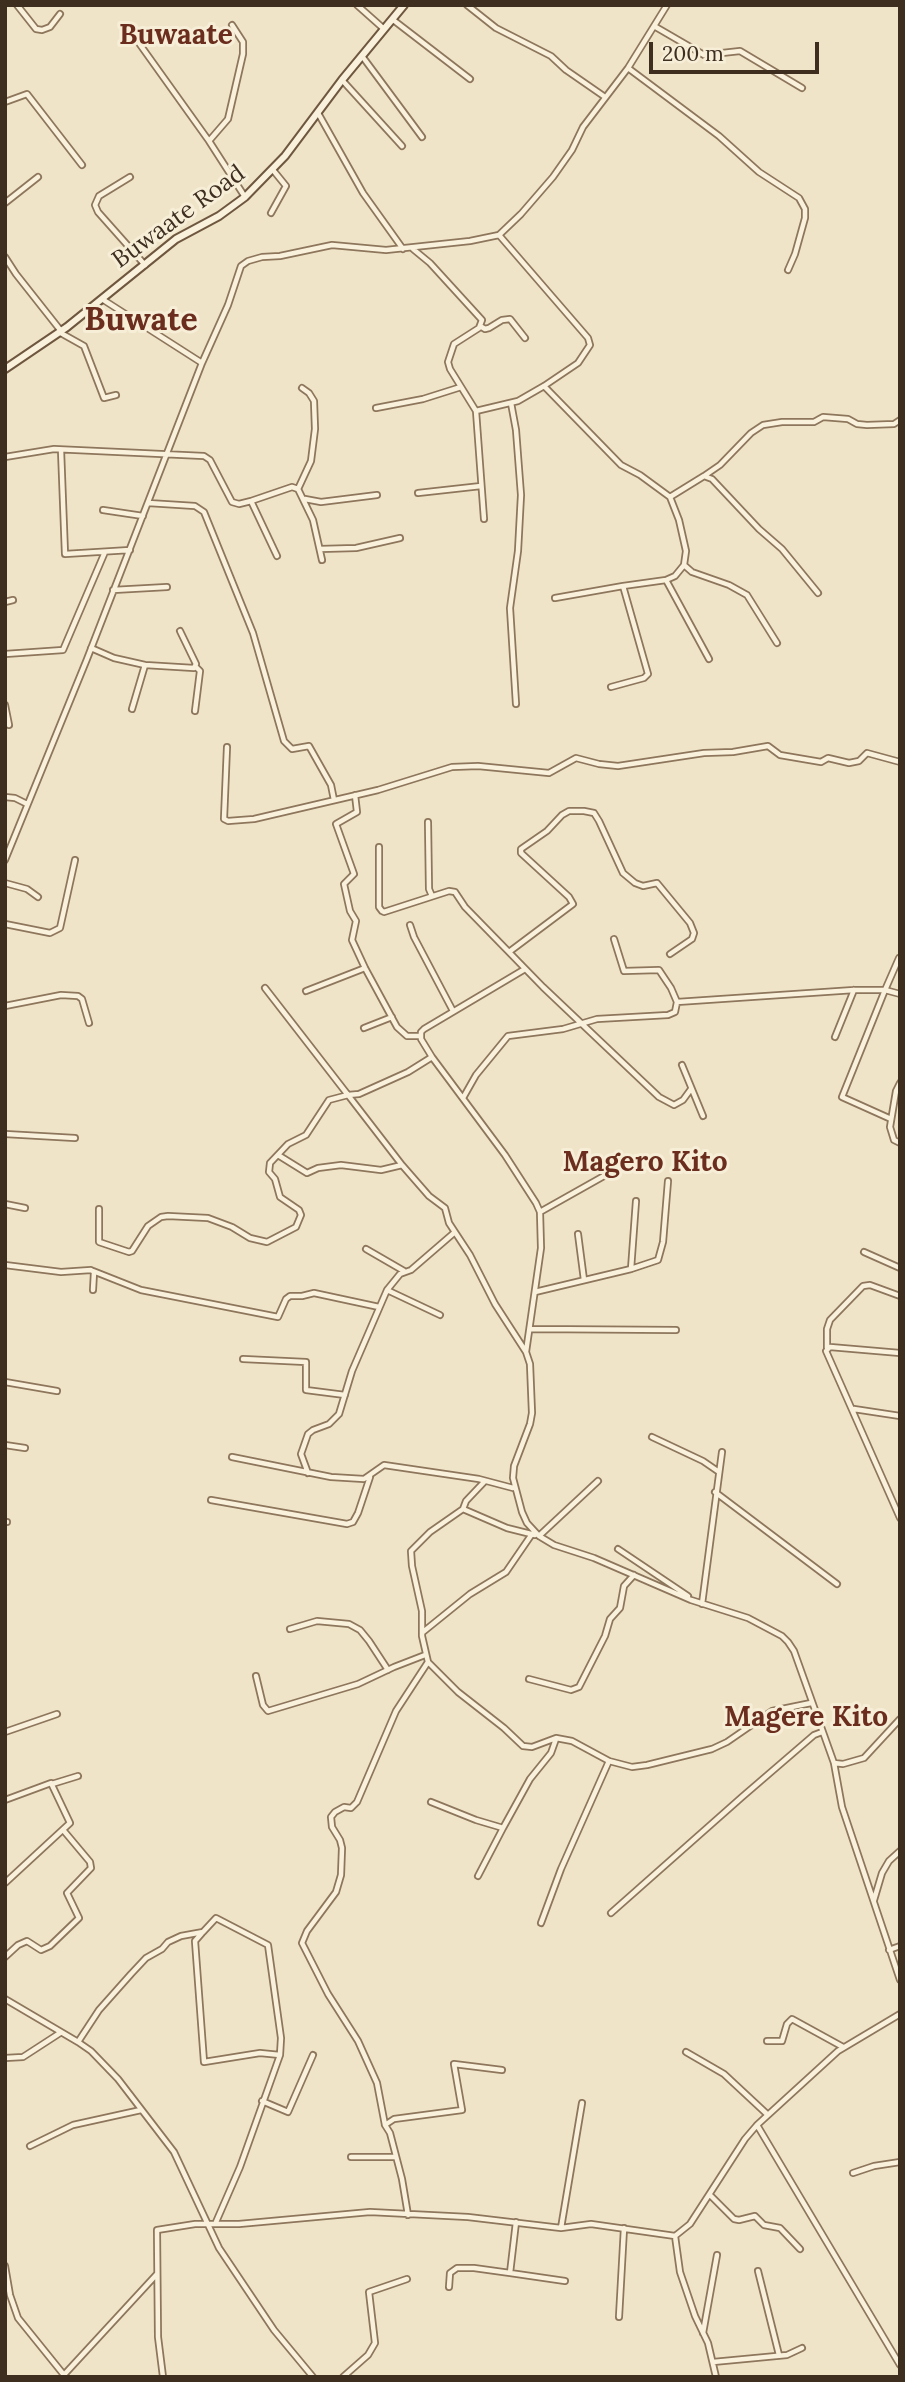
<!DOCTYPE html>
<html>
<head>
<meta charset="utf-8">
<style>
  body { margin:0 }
  #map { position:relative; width:905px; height:2382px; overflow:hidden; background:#f0e4c8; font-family:Lora,serif }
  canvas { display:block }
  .frame { position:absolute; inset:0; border:7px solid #3d2e20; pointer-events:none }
  .scale { position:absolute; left:649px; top:42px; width:170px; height:32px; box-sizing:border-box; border:4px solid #3d2e20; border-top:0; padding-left:9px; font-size:21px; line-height:24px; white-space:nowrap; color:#3d2e20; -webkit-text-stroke:5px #f7eed8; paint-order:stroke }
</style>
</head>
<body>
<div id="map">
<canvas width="905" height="2382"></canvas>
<div class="frame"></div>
<div class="scale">200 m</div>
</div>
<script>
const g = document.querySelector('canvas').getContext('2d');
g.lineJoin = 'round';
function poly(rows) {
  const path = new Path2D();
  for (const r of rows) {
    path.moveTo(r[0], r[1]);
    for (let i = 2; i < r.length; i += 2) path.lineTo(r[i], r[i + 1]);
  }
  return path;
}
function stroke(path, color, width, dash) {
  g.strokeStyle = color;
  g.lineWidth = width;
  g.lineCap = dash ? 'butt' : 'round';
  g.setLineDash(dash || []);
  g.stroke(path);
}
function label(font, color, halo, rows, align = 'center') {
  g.font = font + ' Lora,serif';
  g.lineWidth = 6;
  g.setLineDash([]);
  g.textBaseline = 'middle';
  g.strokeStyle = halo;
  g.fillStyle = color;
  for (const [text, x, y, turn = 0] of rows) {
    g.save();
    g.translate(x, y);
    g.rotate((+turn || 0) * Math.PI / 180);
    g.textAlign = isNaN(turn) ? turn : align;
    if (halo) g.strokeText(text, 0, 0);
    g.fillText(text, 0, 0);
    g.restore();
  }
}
const street = poly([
  [17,5,36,29,42,30,50,27,60,14],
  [357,5,384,29],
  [467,5,496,28,551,56,566,70,605,97],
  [392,19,470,79],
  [654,26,704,55,740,51,802,88],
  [129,37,136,39,209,141,245,197],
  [362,56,422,137],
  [628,68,719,136,759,172,799,198,805,209,805,218,795,254,788,270],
  [342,80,402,146],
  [5,102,27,94,82,165],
  [318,113,363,193,403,249],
  [209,141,228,119,243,54,243,42,232,25],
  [130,177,99,196,95,205,98,212,145,265],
  [5,203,38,177],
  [271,213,286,186,273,170],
  [413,249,430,263,482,320,479,328,454,344,448,362,450,369,476,411,484,519],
  [5,257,16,274,61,331],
  [102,299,202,363],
  [480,326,485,329,489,328,502,320,510,319,525,338],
  [59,332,84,346,104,398,116,395],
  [544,386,621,465,640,475,670,497,679,520,686,551,684,565,675,576,666,580,623,586,648,674,644,678,611,687],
  [511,403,516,430,521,495,518,551,510,608,516,704],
  [376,408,423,399,461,387],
  [476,411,518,401,544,386,578,363,590,345,588,338,499,235],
  [61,450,65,554,130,550],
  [5,457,54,449,204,456,210,460,232,502,239,504,251,501,292,487,298,489,313,520,322,560],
  [704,476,720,465,751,433,763,425,782,422,814,422,823,417,848,419,857,424,867,425,894,424,900,420],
  [298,489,311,461,315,429,314,401,309,393,302,388],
  [418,493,481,486],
  [670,497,704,476,712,479,759,529,782,549,818,593],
  [305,499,321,502,377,495],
  [251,501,277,556],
  [148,503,195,506,204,512,253,633,284,741,292,749,309,746,331,785,334,800],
  [103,510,143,516],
  [320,549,356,548,400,538],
  [684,565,692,572,729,585,747,595,777,643],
  [666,580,709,659],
  [113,590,167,587],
  [555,598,623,586],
  [5,602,13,600],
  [91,648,114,658,145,665,194,668,196,664,180,631],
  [5,654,63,650,105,552],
  [5,705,9,725],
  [132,709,145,665],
  [195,711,200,671,196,667],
  [227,747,224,819,228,821,254,819,378,790,452,767,478,766,549,773,576,758,599,764,618,766,704,753,733,752,768,746,780,755,821,762,828,758,849,763,859,761,867,753,900,762],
  [355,795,357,812,336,824,354,874,344,884,350,911,356,921,352,940,365,968,397,1027,407,1036,420,1036],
  [5,797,15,798,27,804],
  [428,822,429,889,432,896],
  [379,847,379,907,382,911,384,912,449,891,455,892,465,907,543,987,659,1097,674,1105,683,1100,691,1089],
  [5,860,87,659,202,363,228,305,241,266,248,261,262,257,280,256,332,245,386,250,470,241,499,235,521,214,553,177,572,150,583,127,628,68,667,5],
  [5,883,27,889,38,897],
  [5,924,50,933,60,928,75,860],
  [410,925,414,937,453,1011],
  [509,952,573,904,569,897,521,853,521,849,547,831,562,815,569,811,584,811,594,813,599,821,623,873,635,883,643,886,657,883,690,923,694,933,692,939,670,954],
  [899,958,885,990,900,994],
  [265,988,348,1095,359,1094,408,1072,432,1057,505,1155,536,1203,540,1212,541,1248,526,1352,530,1364,532,1413,530,1424,514,1466,513,1478,522,1512,527,1523,539,1536,554,1545,594,1558,691,1600,748,1618,782,1636,788,1642,794,1651,834,1763,842,1807,900,1980],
  [306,991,365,968],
  [677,1002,854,990,885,990,842,1097,891,1119],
  [5,1006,61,995,78,996,82,999,89,1023],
  [364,1028,392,1017],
  [835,1037,854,990],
  [432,1057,421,1039,421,1032,424,1029,525,969],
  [682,1065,703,1116],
  [900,1083,896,1091,890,1127,894,1140,900,1143],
  [463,1098,476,1075,508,1036,563,1029,597,1019,668,1015,675,1012,677,1002,671,988,659,970,624,971,614,939],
  [5,1134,75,1138],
  [278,1155,307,1173,318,1168,341,1165,381,1170,402,1165,429,1196,445,1208,449,1223,470,1255,495,1304,526,1352],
  [5,1204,25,1208],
  [99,1209,99,1242,129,1252,132,1251,148,1226,161,1217,168,1216,208,1218,232,1227,250,1238,267,1242,296,1227,301,1215,299,1210,280,1197,275,1179,269,1172,270,1163,288,1144,306,1135,329,1100,348,1095,402,1165],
  [540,1212,627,1163],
  [578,1234,584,1280],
  [366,1249,404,1271],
  [864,1252,900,1268],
  [5,1265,61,1272,91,1270,94,1272,93,1290],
  [631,1269,636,1201],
  [93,1271,141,1290,278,1317,286,1299,290,1296,302,1296,314,1293,379,1307],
  [387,1290,440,1315],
  [535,1292,631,1269,658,1260,663,1242,668,1181],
  [531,1329,676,1330],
  [827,1348,827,1329,830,1320,863,1286,870,1285,900,1296],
  [900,1353,830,1347,826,1351,900,1518],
  [243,1359,306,1362,306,1390,345,1395],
  [5,1382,57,1391],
  [854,1409,900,1416],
  [652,1437,703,1461,719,1472],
  [5,1445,25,1448],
  [232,1457,331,1477,364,1479,384,1465,479,1479,513,1488],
  [308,1473,301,1454,308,1434,313,1430,329,1424,339,1414,352,1371,387,1290,400,1274,411,1270,455,1232],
  [715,1492,837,1584],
  [211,1500,347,1524,353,1522,358,1513,370,1477],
  [463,1509,507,1528,535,1535],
  [5,1522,7,1522],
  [539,1536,598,1481],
  [618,1549,688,1596],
  [702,1604,722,1452],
  [290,1629,317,1621,349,1624,360,1630,369,1641,388,1670],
  [423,1632,470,1594,506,1572,532,1534],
  [428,1662,422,1636,422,1611,412,1566,411,1551,430,1532,463,1509,466,1501,485,1481],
  [256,1676,263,1705,268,1711,358,1684,394,1667,425,1655],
  [529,1679,571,1690,579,1687,605,1636,610,1619,620,1608,624,1586,634,1575],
  [5,1732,57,1714],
  [834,1763,843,1764,864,1758,900,1719],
  [52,1784,78,1776],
  [5,1800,51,1783,70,1823,5,1883],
  [431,1802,476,1820,503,1828,530,1779,551,1753,556,1739],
  [478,1876,503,1828],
  [874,1900,882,1873,889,1861,900,1851],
  [611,1913,742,1797,814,1735,822,1732],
  [541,1923,561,1869,609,1761],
  [202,1933,195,1941,204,2062,260,2053,280,2055],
  [889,1950,900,1946],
  [5,1957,18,1945,27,1941,41,1950,50,1946,79,1918,67,1893,91,1868,90,1862,64,1831],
  [5,1999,78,2042,91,2051,118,2079,174,2152,219,2248,274,2330,313,2377],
  [767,2041,782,2041,787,2024,792,2019,843,2047],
  [78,2042,99,2010,131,1974,146,1958,162,1949,168,1942,181,1936,203,1932,216,1918,268,1945,281,2038,280,2055,240,2167,216,2222],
  [686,2052,724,2074,768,2115],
  [5,2058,23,2057,60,2033],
  [262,2101,288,2112,313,2055],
  [385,2125,394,2119,462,2110,454,2064,502,2070],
  [757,2125,900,2365],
  [30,2146,73,2125,141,2110],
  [351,2157,396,2157],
  [853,2173,874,2166,900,2162],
  [710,2195,734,2219,739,2220,755,2216,764,2225,780,2228,800,2249],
  [408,2215,402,2179,390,2133,385,2125,377,2083,358,2041,328,1994,302,1943,307,1931,336,1892,341,1875,342,1848,340,1840,332,1827,331,1817,335,1812,344,1807,351,1808,357,1802,396,1711,428,1662,458,1692,504,1728,523,1746,532,1747,556,1738,572,1741,609,1761,632,1767,647,1765,712,1749,727,1742,772,1711,811,1703],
  [516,2222,510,2273,565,2281],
  [561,2228,582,2103],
  [675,2236,680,2272,695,2316,708,2343,716,2377],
  [5,2266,10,2295,18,2318,64,2375],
  [758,2271,779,2355],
  [449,2287,450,2273,457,2268,474,2268,510,2273],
  [619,2317,624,2228],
  [703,2333,717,2255],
  [713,2362,787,2355,802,2348],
  [62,2377,157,2274],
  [163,2377,158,2337,157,2230,195,2224,239,2224,370,2212,468,2217,561,2228,591,2224,675,2236,690,2224,745,2139,757,2125,838,2051,900,2014],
  [343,2377,368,2355,375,2343,369,2292,407,2279]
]);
const secondary = poly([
  [5,369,67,327,176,239,219,216,245,197,285,156,342,80,404,5]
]);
stroke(street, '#8d765c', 8);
stroke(secondary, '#6f573f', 10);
stroke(street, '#faf1dc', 4.5);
stroke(secondary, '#faf1dc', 6);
label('24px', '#3d2e20', '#f7eed8', [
  ["Buwaate Road",179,217,-36]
]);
label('bold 28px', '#6b2e1e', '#f7eed8', [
  ["Buwaate",176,36],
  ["Magero Kito",645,1163],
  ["Magere Kito",806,1718]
]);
label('bold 32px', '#6b2e1e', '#f7eed8', [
  ["Buwate",141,321]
]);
</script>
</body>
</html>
